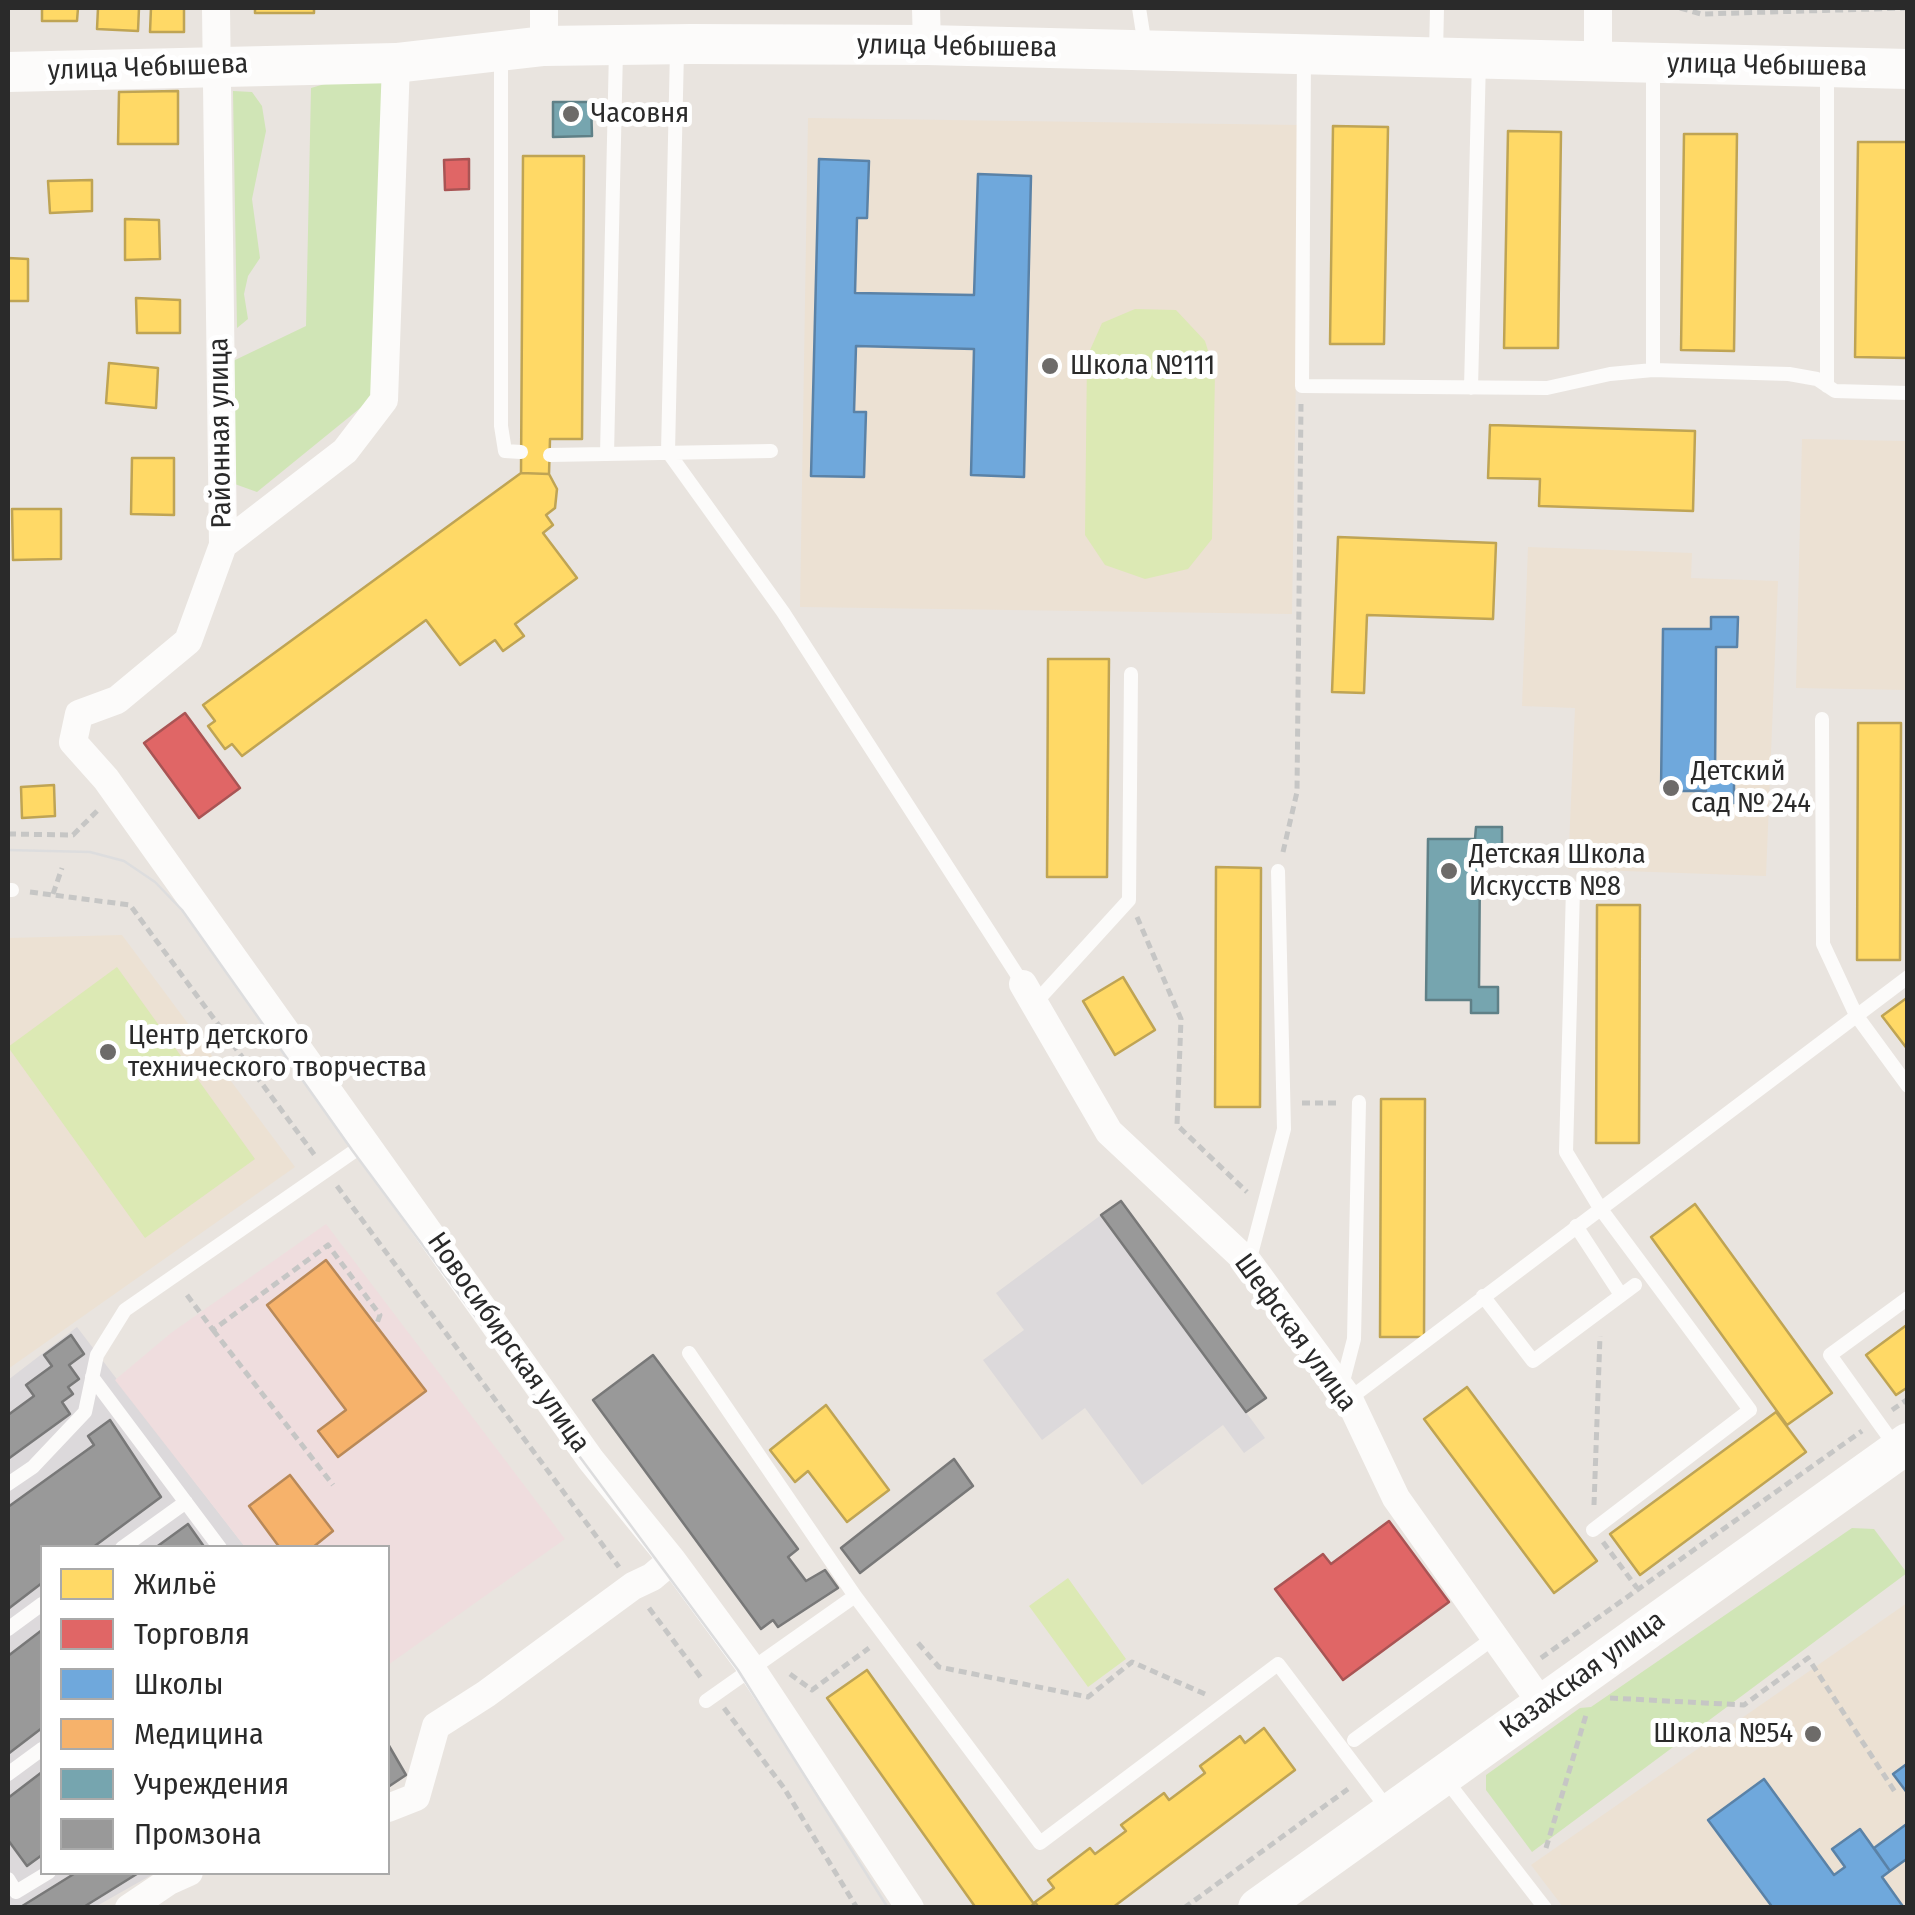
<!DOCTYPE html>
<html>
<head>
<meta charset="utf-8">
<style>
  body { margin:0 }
  #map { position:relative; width:1915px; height:1915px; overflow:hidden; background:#e9e4df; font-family:"Fira Sans Condensed",sans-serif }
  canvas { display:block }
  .frame { position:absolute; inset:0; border:10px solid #2a2a2a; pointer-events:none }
  .legend { position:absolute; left:40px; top:1545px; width:350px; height:330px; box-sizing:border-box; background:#fff; border:2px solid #aaa; margin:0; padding:12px 18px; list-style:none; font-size:30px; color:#2a2a2a }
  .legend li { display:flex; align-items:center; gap:20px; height:50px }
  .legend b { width:50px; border:2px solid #aaa }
</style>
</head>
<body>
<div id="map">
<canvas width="1915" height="1915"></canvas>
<div class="frame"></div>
<ul class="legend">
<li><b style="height:28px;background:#ffd966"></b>Жильё</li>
<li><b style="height:28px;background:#e06666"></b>Торговля</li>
<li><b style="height:28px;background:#6fa8dc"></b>Школы</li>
<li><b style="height:28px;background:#f6b26b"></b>Медицина</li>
<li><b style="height:28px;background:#76a5af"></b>Учреждения</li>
<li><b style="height:28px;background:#999"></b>Промзона</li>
</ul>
</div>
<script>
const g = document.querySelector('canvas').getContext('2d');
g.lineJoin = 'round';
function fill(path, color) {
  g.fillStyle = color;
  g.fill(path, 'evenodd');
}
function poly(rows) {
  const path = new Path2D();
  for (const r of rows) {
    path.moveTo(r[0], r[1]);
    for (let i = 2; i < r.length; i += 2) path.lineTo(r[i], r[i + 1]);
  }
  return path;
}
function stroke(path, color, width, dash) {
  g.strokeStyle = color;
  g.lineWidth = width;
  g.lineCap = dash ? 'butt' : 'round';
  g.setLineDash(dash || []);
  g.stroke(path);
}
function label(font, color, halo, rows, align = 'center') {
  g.font = font + ' "Fira Sans Condensed",sans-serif';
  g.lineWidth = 10;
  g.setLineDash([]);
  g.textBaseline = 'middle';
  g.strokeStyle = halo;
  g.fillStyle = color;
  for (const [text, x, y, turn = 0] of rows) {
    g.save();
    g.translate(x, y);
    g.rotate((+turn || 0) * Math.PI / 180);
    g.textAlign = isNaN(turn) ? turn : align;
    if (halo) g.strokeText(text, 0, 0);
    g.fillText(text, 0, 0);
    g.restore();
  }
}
fill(poly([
  [1101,1215,1265,1438,1244,1453,1223,1425,1142,1485,1085,1408,1042,1440,983,1360,1024,1330,996,1293],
  [77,1327,245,1547,42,1548,42,1872,155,1873,95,1907,8,1908,8,1380]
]), '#dcd9db');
fill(poly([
  [808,118,1300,125,1292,614,800,607],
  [1802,439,1907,441,1907,690,1796,688],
  [1528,547,1692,553,1691,578,1778,581,1766,876,1568,869,1575,708,1522,706],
  [122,935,295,1167,8,1369,8,938],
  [1907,1603,1907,1907,1563,1907,1531,1865]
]), '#ece1d3');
fill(poly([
  [326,1224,565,1539,388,1665,388,1548,245,1547,115,1380,171,1333]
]), '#efddde');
fill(poly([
  [396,63,380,392,257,492,232,483,233,361,306,326,311,88],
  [233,91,252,92,262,106,266,131,252,199,260,258,248,276,244,294,248,319,237,328],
  [1852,1528,1874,1529,1907,1573,1532,1852,1486,1790,1486,1775,1580,1708,1591,1707]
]), '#d0e5b6');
fill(poly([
  [1135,309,1176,310,1205,341,1215,373,1212,539,1188,569,1145,579,1105,565,1085,535,1087,357,1102,323],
  [117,967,255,1159,145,1238,8,1047],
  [1068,1578,1126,1659,1088,1687,1029,1606]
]), '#dce9b4');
const homes = poly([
  [42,8,78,8,77,21,42,21,42,8],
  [98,8,139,8,138,31,97,29,98,8],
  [151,8,184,8,184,32,150,32,151,8],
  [255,8,314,8,314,13,255,13,255,8],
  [178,91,178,144,118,144,119,92,178,91],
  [1333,126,1388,127,1384,344,1330,344,1333,126],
  [1508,131,1561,132,1558,348,1504,348,1508,131],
  [1684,134,1737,134,1734,351,1681,350,1684,134],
  [1858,142,1908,142,1907,358,1855,357,1858,142],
  [523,156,584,156,582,439,550,439,549,474,521,473,523,156],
  [92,180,92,211,50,213,48,181,92,180],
  [125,219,159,220,160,259,125,260,125,219],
  [8,258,28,259,28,301,8,301,8,258],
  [136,298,180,300,180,333,137,333,136,298],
  [109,363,158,368,156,408,106,403,109,363],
  [1490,425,1695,431,1693,511,1539,506,1540,479,1488,478,1490,425],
  [132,458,174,458,174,515,131,514,132,458],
  [521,473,549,474,557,489,555,508,546,515,553,525,543,533,577,578,515,624,524,636,503,651,495,640,460,665,426,620,242,756,232,744,225,749,208,726,215,721,203,705,521,473],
  [12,509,61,509,61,559,13,560,12,509],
  [1338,537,1496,543,1493,619,1367,615,1364,693,1332,692,1338,537],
  [1048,659,1109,659,1107,877,1047,877,1048,659],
  [1858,723,1901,723,1900,960,1857,960,1858,723],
  [54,785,55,816,22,818,21,787,54,785],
  [1216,867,1261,868,1260,1107,1215,1107,1216,867],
  [1597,905,1640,905,1639,1143,1596,1143,1597,905],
  [1123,977,1155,1030,1115,1055,1083,1001,1123,977],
  [1908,997,1908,1050,1882,1016,1908,997],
  [1381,1099,1425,1099,1424,1337,1380,1337,1381,1099],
  [1695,1204,1832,1393,1787,1425,1651,1237,1695,1204],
  [1908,1324,1908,1387,1896,1395,1866,1355,1908,1324],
  [1467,1387,1597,1561,1554,1593,1424,1419,1467,1387],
  [826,1405,889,1490,847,1522,808,1471,795,1482,770,1450,826,1405],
  [1776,1412,1806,1452,1640,1575,1610,1534,1776,1412],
  [867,1670,1034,1904,1028,1908,976,1908,827,1698,867,1670],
  [1264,1728,1295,1770,1112,1908,1039,1908,1035,1902,1054,1888,1048,1880,1090,1848,1095,1854,1126,1831,1121,1825,1164,1793,1169,1800,1205,1773,1200,1766,1240,1736,1245,1743,1264,1728]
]);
fill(homes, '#ffd966');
stroke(homes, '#bfa454', 2.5);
const shops = poly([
  [469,159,469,189,445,190,444,160,469,159],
  [185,713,240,788,199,818,144,743,185,713],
  [1389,1521,1449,1602,1343,1680,1275,1589,1323,1554,1331,1564,1389,1521]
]);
fill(shops, '#e06666');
stroke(shops, '#a95454', 2.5);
const schools = poly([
  [819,159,869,161,867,218,857,218,855,293,974,295,978,174,1031,176,1024,477,971,475,974,349,856,346,854,412,866,412,864,477,811,476,819,159],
  [1711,617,1738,617,1737,647,1716,647,1715,776,1734,777,1734,803,1706,803,1706,791,1661,791,1663,629,1711,629,1711,617],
  [1908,1763,1908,1794,1893,1774,1908,1763],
  [1764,1779,1834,1875,1845,1867,1832,1849,1860,1829,1890,1871,1882,1877,1904,1908,1773,1908,1708,1820,1764,1779],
  [1908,1823,1908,1858,1890,1871,1874,1848,1908,1823]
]);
fill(schools, '#6fa8dc');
stroke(schools, '#5a82a7', 2.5);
const health = poly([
  [326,1260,426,1391,338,1457,318,1431,346,1410,267,1305,326,1260],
  [290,1475,333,1531,312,1548,280,1548,249,1506,290,1475]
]);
fill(health, '#f6b26b');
stroke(health, '#b98958', 2.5);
const public = poly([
  [553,102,591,102,592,136,553,137,553,102],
  [1476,827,1502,827,1502,856,1480,856,1479,987,1498,987,1498,1013,1471,1013,1471,1000,1426,1000,1428,839,1475,839,1476,827]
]);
fill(public, '#76a5af');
stroke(public, '#5f8087', 2.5);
const industry = poly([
  [1121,1201,1266,1398,1246,1412,1101,1215,1121,1201],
  [71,1335,84,1354,69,1365,79,1379,68,1387,73,1394,62,1402,70,1414,8,1459,8,1415,34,1396,26,1385,52,1366,44,1355,71,1335],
  [653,1355,798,1549,788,1557,806,1581,825,1570,838,1588,778,1627,773,1620,761,1629,593,1400,653,1355],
  [110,1420,161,1497,92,1548,42,1548,42,1583,8,1609,8,1507,94,1445,88,1436,110,1420],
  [954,1459,973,1486,860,1573,841,1548,954,1459],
  [188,1524,205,1548,155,1548,188,1524],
  [42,1630,42,1728,8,1754,8,1656,42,1630],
  [388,1744,406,1775,388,1787,388,1744],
  [42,1772,42,1855,27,1866,8,1840,8,1798,42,1772],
  [77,1872,140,1872,82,1908,19,1908,77,1872]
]);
fill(industry, '#999');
stroke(industry, '#787878', 2.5);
stroke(poly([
  [1680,8,1701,14,1908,8],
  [8,834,73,835,99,809],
  [1283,852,1297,792,1301,404],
  [30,892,130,905,316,1157],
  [53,894,62,868],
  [1137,917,1181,1019,1177,1125,1247,1192],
  [1302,1103,1341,1103],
  [337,1186,619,1567],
  [187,1295,213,1330,328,1245,380,1315,376,1326],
  [213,1330,333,1485],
  [1892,1410,1908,1399],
  [1594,1505,1600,1336],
  [1603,1542,1637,1588],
  [649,1608,702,1679],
  [918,1643,939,1667,1088,1697,1132,1662,1205,1694],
  [1541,1658,1862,1431],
  [790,1674,812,1690,869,1648],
  [1610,1698,1744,1705,1808,1658,1897,1795],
  [724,1708,784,1788,857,1908],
  [1546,1848,1586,1715],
  [1184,1908,1348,1789]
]), '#c6c6c5', 5, [8, 5]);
stroke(poly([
  [1139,8,1145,46],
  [677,50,668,452,783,612,1023,984],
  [501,52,501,426,505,451,521,452],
  [1436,53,1437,8],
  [1304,57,1302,386,1547,388,1610,374,1653,370,1789,374,1817,379,1835,391,1908,393],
  [1827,72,1827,386],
  [1653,370,1653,66],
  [1471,388,1479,59],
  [607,454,616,50],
  [550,455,771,451],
  [1822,719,1823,944,1856,1015,1908,1086],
  [1573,888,1566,1152,1600,1208,1750,1410,1593,1530],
  [8,890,12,890],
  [1036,1002,1129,900,1131,674],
  [1576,1226,1621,1295],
  [1249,1262,1284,1129,1278,871],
  [1483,1296,1533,1361,1635,1285],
  [689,1353,855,1596],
  [92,1377,220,1548],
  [1341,1389,1354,1339,1359,1102],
  [1349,1399,1908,977],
  [1896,1447,1830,1355,1908,1298],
  [8,1484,33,1467,85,1412,97,1355,125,1310,366,1143],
  [122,1548,186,1502],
  [8,1629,42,1604],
  [706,1701,855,1596,1040,1843,1278,1664,1390,1812],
  [1354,1740,1495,1637],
  [8,1774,42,1749],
  [1446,1780,1545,1908],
  [8,1879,16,1892,49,1872]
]), '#fcfbfa', 14);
stroke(poly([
  [216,8,223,545,188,641,117,700,79,714,73,742,106,779,591,1460,672,1560,747,1662,910,1908],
  [926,8,927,45],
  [544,46,544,8],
  [1598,62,1598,8],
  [223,545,345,451,384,400,396,63],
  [1023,984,1109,1132,1249,1263,1349,1399,1396,1498,1542,1704],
  [388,1808,416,1797,436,1726,486,1694,633,1586,652,1577,672,1560],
  [129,1908,169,1881,189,1872]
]), '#fcfbfa', 28);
stroke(poly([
  [8,72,396,63,544,46,691,44,927,45,1908,69],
  [1258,1908,1908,1443]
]), '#fcfbfa', 40);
stroke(poly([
  [8,850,90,852,124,861,155,882,182,910,352,1150,738,1670,888,1908]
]), '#ddddde', 2.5);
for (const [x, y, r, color] of [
  [571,114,10,"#6d6b69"],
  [1050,366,10,"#6d6b69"],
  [1671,788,10,"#6d6b69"],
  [1449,871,10,"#6d6b69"],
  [108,1052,10,"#6d6b69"],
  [1813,1734,10,"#6d6b69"]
]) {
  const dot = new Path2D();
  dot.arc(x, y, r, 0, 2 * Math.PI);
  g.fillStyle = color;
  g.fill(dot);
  stroke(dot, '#fff', 4);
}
label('28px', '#2a2a2a', '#fff', [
  ["улица Чебышева",957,47,1],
  ["улица Чебышева",1767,66,1],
  ["улица Чебышева",148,68,-2],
  ["Районная улица",221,433,-91],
  ["Шефская улица",1295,1333,54],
  ["Новосибирская улица",508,1343,55],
  ["Казахская улица",1583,1675,-36]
]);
label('28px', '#2a2a2a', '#fff', [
  ["Часовня",591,114],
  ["Школа №111",1070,366],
  ["Детский",1691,772],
  ["сад № 244",1691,804],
  ["Детская Школа",1469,855],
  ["Искусств №8",1469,887],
  ["Центр детского",128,1036],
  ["технического творчества",128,1068],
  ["Школа №54",1793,1734,"right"]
], 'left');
</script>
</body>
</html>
